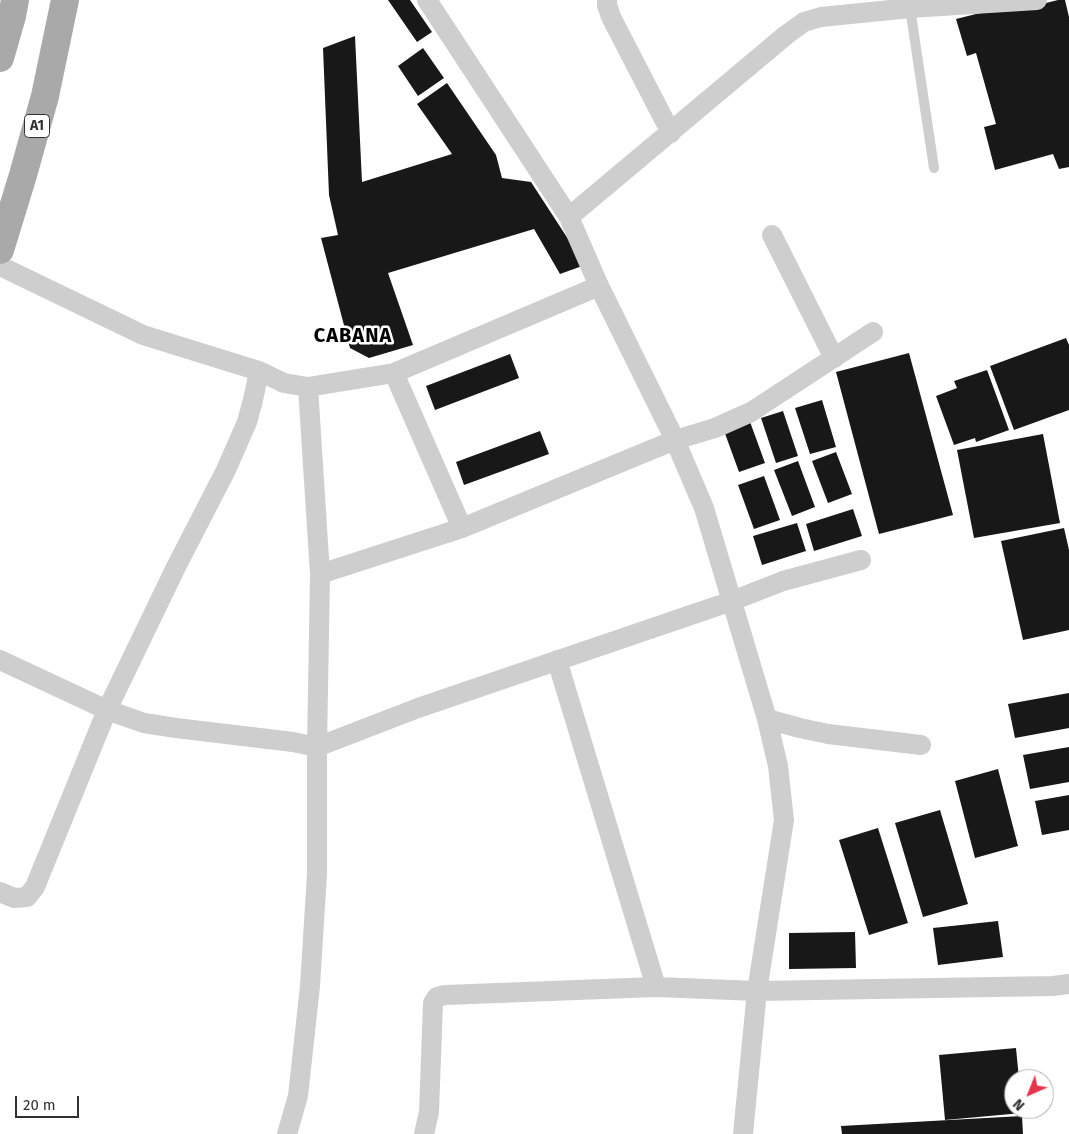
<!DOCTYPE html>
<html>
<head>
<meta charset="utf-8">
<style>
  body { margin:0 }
  #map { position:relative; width:1069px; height:1134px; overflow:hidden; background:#fff; font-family:"Fira Sans",sans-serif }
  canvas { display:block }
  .north { position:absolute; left:1004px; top:1069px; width:50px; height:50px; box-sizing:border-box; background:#fff; border:1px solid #adadad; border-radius:50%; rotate:224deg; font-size:14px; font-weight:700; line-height:20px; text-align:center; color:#313131 }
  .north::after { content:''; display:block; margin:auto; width:18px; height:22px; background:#e6354a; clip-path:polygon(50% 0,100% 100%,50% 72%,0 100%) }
  .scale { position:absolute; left:15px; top:1096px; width:64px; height:22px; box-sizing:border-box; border:2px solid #313131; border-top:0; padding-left:6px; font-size:15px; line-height:18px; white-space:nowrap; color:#313131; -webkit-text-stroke:4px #fff; paint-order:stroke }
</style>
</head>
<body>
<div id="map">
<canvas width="1069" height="1134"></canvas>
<div class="north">N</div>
<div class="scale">20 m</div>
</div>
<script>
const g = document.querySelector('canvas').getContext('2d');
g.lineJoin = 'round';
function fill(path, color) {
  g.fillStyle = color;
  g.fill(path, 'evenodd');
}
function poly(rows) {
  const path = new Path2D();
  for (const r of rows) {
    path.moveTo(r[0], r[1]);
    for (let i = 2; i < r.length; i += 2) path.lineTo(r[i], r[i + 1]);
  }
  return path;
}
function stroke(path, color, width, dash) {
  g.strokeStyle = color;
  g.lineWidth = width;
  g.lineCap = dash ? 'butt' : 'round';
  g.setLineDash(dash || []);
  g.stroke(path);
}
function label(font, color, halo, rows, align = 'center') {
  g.font = font + ' "Fira Sans",sans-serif';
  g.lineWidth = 5;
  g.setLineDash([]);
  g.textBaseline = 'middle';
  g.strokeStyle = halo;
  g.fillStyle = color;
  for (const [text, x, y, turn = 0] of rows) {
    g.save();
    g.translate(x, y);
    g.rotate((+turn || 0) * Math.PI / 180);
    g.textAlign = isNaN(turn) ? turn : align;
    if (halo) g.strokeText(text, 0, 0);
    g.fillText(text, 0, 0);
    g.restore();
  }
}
fill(poly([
  [388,0,410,0,432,32,417,42],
  [1058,0,1065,0,1069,17,1069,167,1059,169,1053,154,995,170,984,127,996,124,976,53,967,56,956,19,1016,4,1018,10],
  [355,36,362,182,452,154,417,104,447,83,496,155,502,178,531,182,585,265,560,274,534,229,388,273,413,345,369,358,350,348,321,238,338,235,329,195,323,48],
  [423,48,444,78,418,96,398,66],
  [1066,338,1069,345,1069,410,1014,430,990,366],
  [909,353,953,515,879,534,836,372],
  [510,354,519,378,435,410,426,386],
  [987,370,1009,430,976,442,975,438,954,445,936,396,957,388,954,381],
  [822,400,836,447,810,454,795,408],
  [783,411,798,456,776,463,761,418],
  [749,419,765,463,739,472,723,428],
  [540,431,549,454,464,485,456,462],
  [1043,434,1060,523,974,538,957,450],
  [836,452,852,494,828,503,812,461],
  [798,461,815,507,792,516,774,470],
  [764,476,780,520,754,529,738,485],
  [853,509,862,536,814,551,806,524],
  [797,523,806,551,762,565,753,536],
  [1064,528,1069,550,1069,630,1023,640,1001,541],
  [1069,693,1069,728,1015,738,1008,704],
  [1069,747,1069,782,1030,789,1023,755],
  [998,769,1018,846,975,858,955,781],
  [1069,795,1069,830,1042,835,1035,801],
  [940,810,968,904,923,917,895,823],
  [878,828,908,923,869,935,839,840],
  [998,921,1003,957,938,965,933,928],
  [855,932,856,968,789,969,789,933],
  [1016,1048,1019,1079,1014,1079,1014,1109,1021,1109,1022,1113,945,1120,939,1055],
  [1022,1116,1023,1134,842,1134,841,1126]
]), '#181818');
stroke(poly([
  [910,8,934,168]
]), '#cecece', 10);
stroke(poly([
  [427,0,569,217,599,286,675,440,704,508,767,719,778,766,784,820,757,991,743,1134],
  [607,0,607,5,611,17,671,133],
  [569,217,786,35,804,22,821,17,910,8,1037,0],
  [772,235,834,358],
  [0,266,143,335,259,371,284,383,308,387,394,373,599,286],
  [394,373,462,528],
  [320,574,462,528,675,440,715,428,751,412,873,332],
  [0,660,107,710,144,723,176,728,293,742,317,747,418,708,732,601,783,581,861,560],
  [557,660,656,987],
  [767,719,800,728,828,734,921,745],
  [0,892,14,898,27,897,35,887,107,710,176,567,226,470,247,422,253,400,259,371],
  [287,1134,298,1096,310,986,317,874,317,747,320,574,308,387],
  [424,1134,429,1112,433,1003,437,997,445,995,656,987,757,991,1053,986,1069,984]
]), '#cecece', 20);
stroke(poly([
  [0,58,12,16,15,0],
  [0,250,23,175,45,96,65,0]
]), '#a9a9a9', 28);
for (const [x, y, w] of [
  [37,126,25]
]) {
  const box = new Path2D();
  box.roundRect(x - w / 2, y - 11.5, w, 23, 4);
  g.fillStyle = '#fff';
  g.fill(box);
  stroke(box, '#313131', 1);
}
label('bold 14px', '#313131', null, [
  ["A1",37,126]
]);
g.letterSpacing = '1px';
label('bold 20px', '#000', '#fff', [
  ["CABANA",353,336]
]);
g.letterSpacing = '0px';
</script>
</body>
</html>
